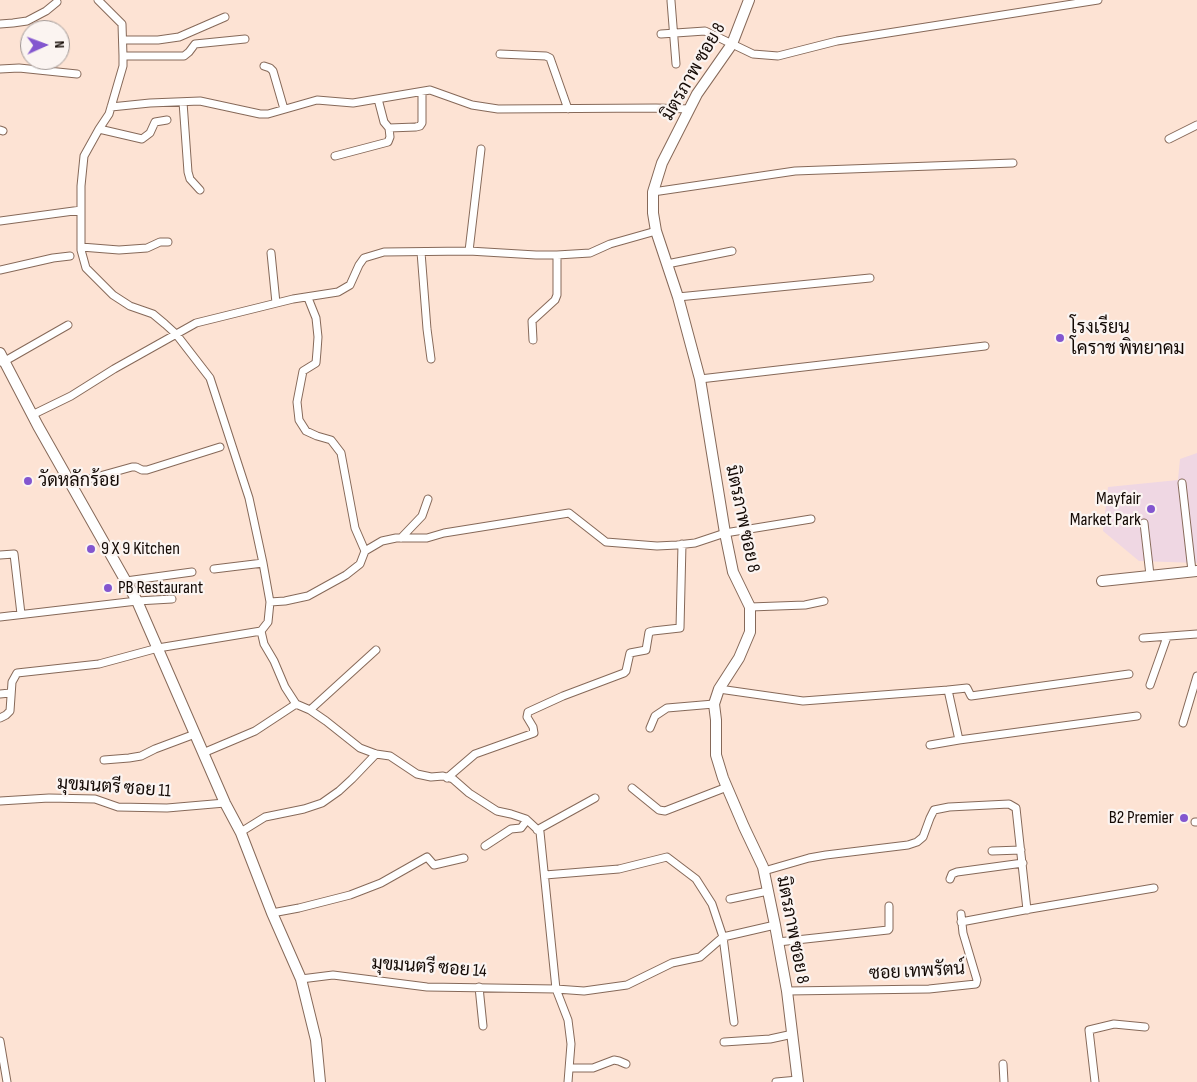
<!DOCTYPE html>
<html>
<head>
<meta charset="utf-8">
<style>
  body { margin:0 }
  #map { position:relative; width:1197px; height:1082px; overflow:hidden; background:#fde3d4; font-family:"Sofia Sans Condensed",sans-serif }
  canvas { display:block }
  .north { position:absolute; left:20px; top:20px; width:50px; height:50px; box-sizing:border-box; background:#fbf4f1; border:1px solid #9f9693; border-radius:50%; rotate:88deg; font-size:14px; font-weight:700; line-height:20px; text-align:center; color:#140a05 }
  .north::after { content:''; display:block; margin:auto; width:18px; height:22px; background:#8356cf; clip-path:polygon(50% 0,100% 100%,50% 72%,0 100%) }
</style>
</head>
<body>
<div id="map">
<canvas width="1197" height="1082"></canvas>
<div class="north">N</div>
</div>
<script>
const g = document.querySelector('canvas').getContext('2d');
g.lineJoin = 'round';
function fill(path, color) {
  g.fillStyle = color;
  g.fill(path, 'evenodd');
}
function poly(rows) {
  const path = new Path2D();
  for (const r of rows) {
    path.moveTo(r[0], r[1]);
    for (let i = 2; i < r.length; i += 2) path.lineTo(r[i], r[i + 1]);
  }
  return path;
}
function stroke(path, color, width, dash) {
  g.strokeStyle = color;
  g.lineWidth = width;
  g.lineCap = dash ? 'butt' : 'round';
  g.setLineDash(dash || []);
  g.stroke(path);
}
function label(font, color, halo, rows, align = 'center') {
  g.font = font + ' "Sofia Sans Condensed",Sarabun,sans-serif';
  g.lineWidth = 4.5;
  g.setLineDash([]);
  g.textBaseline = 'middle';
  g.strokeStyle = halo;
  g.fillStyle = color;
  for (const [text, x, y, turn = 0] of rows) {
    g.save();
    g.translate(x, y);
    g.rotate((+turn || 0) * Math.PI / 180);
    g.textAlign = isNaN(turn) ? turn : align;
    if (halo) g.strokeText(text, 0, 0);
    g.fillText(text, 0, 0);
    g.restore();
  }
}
fill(poly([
  [1197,453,1197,563,1139,561,1103,531,1108,487,1178,480,1180,459]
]), '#efd7e3');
const street = poly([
  [98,0,122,24,123,56,123,66,109,114,99,129,84,156,81,186,81,250,86,268,113,295,130,306,153,314,165,324,176,334,210,378,249,498,263,563,270,602,268,622,261,631,264,644,274,661,285,687,296,704,310,710,326,721,360,748,376,754,390,756,417,774,431,777,443,776,453,779,469,793,497,811,511,814,526,819,540,832,556,989,568,1020,571,1044,568,1082],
  [671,1,676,64],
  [0,24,13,23,27,21,46,11,57,2],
  [661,34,705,31,753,54,778,56,837,41,1098,0],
  [123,40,158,40,179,37,225,17],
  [500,54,546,56,550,58,568,109],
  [123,56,184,56,189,52,195,44,245,39],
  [264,66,270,68,273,71,284,109],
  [0,69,19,68,77,74],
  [378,99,384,122,389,128,416,127,420,126,422,123,422,92],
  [183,102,188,172,190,179,200,190],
  [111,107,150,103,200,101,260,114,268,114,317,100,353,103,430,90,472,105,498,109,656,108,690,109],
  [99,129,142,139,150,133,155,122,167,120],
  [0,130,3,131],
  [1169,139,1197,125],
  [335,156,388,142,390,137,389,128],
  [653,192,795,171,1013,163],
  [0,221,81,210],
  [81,247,119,250,147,248,160,242,168,242],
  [469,251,481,149],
  [421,252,427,329,431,359],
  [271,253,276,303],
  [667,264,732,251],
  [0,270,53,258,70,256],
  [678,297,870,278],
  [308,298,316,318,318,337,317,351,316,363,303,371,297,402,299,420,306,431,317,436,331,440,341,453,355,528,365,551],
  [533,340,532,321,555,300,557,295,557,255],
  [1,362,5,361,68,325],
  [700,379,985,346],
  [32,415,71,396,114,369,196,323,293,299,338,292,350,285,359,265,364,258,384,252,469,251,536,255,557,255,590,253,610,244,656,231],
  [1182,483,1192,571],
  [71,484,132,467,136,467,142,470,147,470,220,447],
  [1144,523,1150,575],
  [401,538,422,516,428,499],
  [0,555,14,554,21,614],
  [214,569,263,563],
  [126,581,192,572],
  [270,602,285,601,308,596,346,575,360,564,365,551,382,541,396,538,427,538,444,533,569,513,606,542,657,546,677,545,695,543,725,533,811,519],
  [750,607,805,605,824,601],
  [0,617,137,601,172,599],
  [1143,638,1197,634],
  [1150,685,1167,637],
  [719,689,803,701,948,690,967,688,971,696,1129,674],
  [948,690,959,740],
  [0,694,10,693],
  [310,710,376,650],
  [0,718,6,715,10,711,12,682,17,673,99,664,158,648,261,631],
  [1183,723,1197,676],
  [650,728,655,716,667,708,714,704],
  [930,745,959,740,1137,716],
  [203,753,255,731,296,704],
  [104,760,129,758,141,756,155,749,195,734],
  [447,778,475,754,534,733,533,727,527,717,528,712,563,696,624,673,626,671,630,653,646,650,649,632,653,631,680,628,682,544],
  [632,788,659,810,665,811,727,787],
  [0,801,49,798,95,799,118,807,167,808,225,803],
  [1195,822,1197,822],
  [537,830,595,798],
  [241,833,244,830,265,817,304,809,322,803,339,791,352,779,376,754],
  [485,846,511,829,521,828,527,820],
  [992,851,1021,850],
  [764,871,809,858,826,855,908,845,917,842,923,837,930,818,934,810,949,807,1009,804,1016,808,1027,910],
  [545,875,619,869,667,857,696,879,712,904,723,937,734,1022],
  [950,879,952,874,957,872,1023,863],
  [730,899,768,891],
  [272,913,299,908,350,895,381,883,427,857,434,865,464,858],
  [961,922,1030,909,1154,888],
  [778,942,888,930,889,929,889,906],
  [301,979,333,975,427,987,556,989,584,991,627,985,672,963,700,957,723,937,775,925],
  [479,987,483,1026],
  [787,991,929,989,976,984,977,980,963,933,961,914],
  [0,1041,7,1082],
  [724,1042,770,1039,793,1034],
  [1003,1064,1004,1082],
  [570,1068,593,1068,614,1060,619,1061,626,1064],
  [776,1082,798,1080],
  [1095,1082,1089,1030,1114,1024,1145,1027]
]);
const secondary = poly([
  [749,0,732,44,697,94,662,163,653,192,653,213,656,231,678,297,700,379,725,533,733,572,750,607,750,632,739,658,719,689,714,704,716,720,716,755,723,778,744,827,763,867,775,925,787,991,798,1082],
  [0,353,38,426,137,601,225,803,241,833,272,913,301,979,316,1040,320,1082],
  [1102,581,1197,571]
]);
stroke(street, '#866959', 9);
stroke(secondary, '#866959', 12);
stroke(street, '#fff', 7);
stroke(secondary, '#fff', 10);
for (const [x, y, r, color] of [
  [1060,338,5,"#8356cf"],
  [28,481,5,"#8356cf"],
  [1151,509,5,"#8356cf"],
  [91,549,5,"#8356cf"],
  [108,588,5,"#8356cf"],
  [1184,818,5,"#8356cf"]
]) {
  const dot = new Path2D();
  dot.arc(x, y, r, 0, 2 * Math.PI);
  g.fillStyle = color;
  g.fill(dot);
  stroke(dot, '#fbf4f1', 2);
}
label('18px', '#140a05', '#fbf4f1', [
  ["มิตรภาพ ซอย 8",694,72,-60],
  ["มิตรภาพ ซอย 8",742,519,78],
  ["มุขมนตรี ซอย 11",114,788,4],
  ["มิตรภาพ ซอย 8",792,930,79],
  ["มุขมนตรี ซอย 14",429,968,4],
  ["ซอย เทพรัตน์",917,972,-3]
]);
label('18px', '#140a05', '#fbf4f1', [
  ["โรงเรียน",1070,328],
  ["โคราช พิทยาคม",1070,349],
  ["วัดหลักร้อย",38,481],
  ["Mayfair",1141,499,"right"],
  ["Market Park",1141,520,"right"],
  ["9 X 9 Kitchen",101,549],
  ["PB Restaurant",118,588],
  ["B2 Premier",1174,818,"right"]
], 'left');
</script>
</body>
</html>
